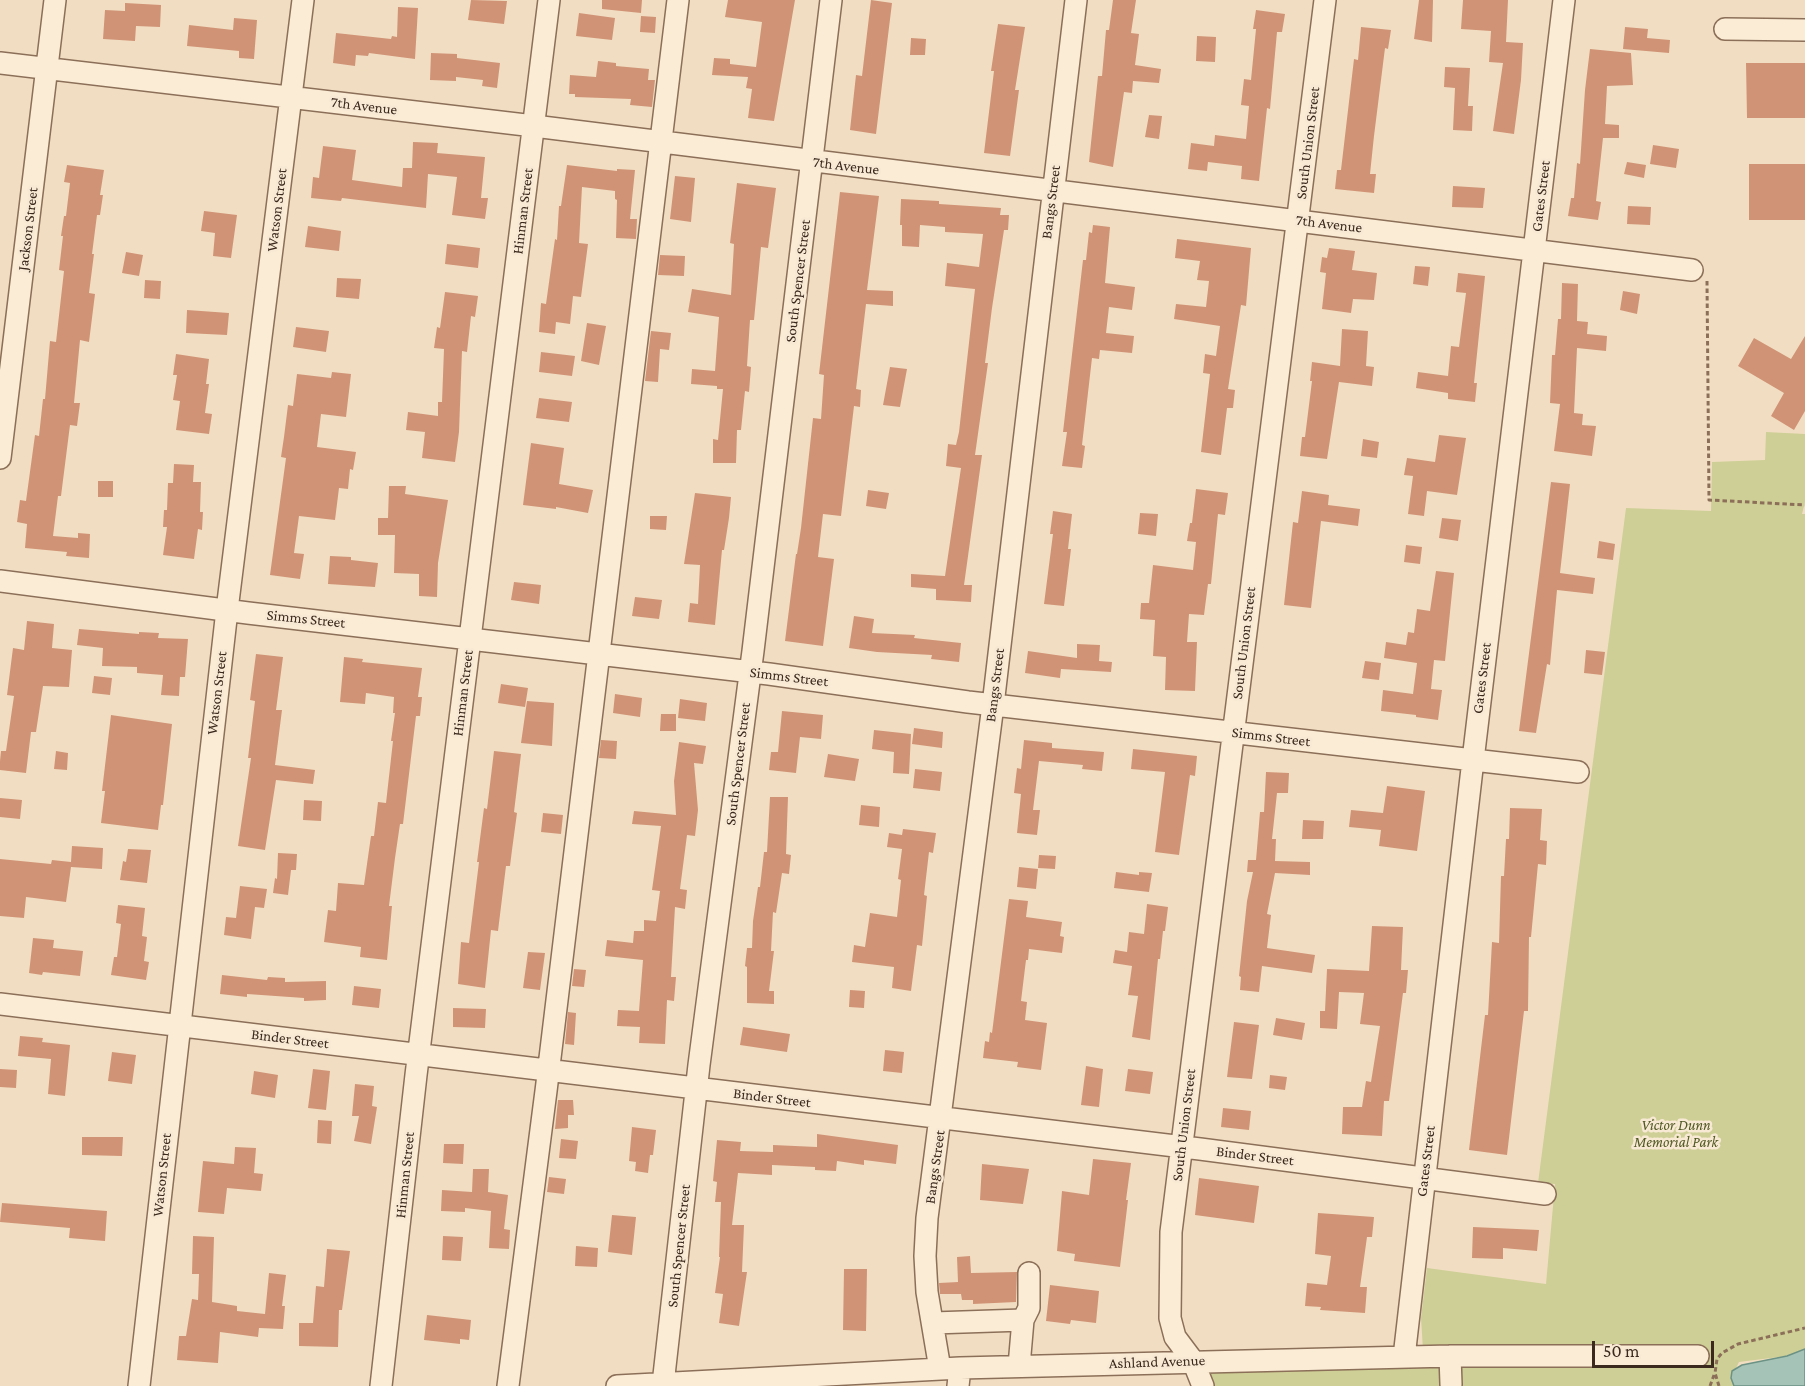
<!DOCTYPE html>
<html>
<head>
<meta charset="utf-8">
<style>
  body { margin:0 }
  #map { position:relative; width:1805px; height:1386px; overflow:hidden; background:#f1dec2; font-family:"Crimson Pro",serif }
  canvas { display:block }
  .scale { position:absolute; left:1592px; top:1341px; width:122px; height:27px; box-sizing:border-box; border:3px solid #3b291d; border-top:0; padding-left:8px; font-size:18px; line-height:21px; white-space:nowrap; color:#3b291d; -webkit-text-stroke:4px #f7e9d3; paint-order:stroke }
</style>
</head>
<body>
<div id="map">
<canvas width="1805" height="1386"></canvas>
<div class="scale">50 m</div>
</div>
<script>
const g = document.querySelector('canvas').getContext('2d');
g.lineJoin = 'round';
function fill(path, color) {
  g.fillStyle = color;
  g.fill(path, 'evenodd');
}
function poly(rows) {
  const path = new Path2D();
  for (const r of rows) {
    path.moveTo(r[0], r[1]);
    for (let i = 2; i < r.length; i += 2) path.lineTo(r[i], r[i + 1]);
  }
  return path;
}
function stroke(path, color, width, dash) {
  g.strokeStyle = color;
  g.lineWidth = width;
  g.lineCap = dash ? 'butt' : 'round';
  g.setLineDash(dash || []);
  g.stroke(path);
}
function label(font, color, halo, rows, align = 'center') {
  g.font = font + ' "Crimson Pro",serif';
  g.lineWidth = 5;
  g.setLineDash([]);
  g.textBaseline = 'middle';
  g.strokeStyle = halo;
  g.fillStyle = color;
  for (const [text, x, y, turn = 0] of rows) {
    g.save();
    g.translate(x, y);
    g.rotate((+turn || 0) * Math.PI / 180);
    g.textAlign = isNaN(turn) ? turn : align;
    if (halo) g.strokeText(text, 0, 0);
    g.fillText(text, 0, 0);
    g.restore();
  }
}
fill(poly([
  [1766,432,1805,434,1805,502,1802,514,1805,514,1805,1349,1787,1356,1739,1362,1731,1378,1734,1386,1202,1386,1193,1361,1423,1350,1421,1318,1427,1268,1546,1284,1555,1184,1538,1183,1626,508,1711,511,1712,462,1765,460]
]), '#cecf96');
const water = poly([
  [1805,1349,1805,1386,1734,1386,1731,1378,1732,1371,1742,1365,1787,1356,1805,1349]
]);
fill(water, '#a5c3b7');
stroke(water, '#6b9285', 1.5);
fill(poly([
  [471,0,507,1,504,24,468,20],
  [602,0,642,0,641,13,602,9],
  [728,0,795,0,774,121,748,118,752,89,746,88,748,77,712,75,714,58,730,59,730,64,756,67,762,22,725,17],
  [871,0,892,3,876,134,850,130,856,75,862,76],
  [1113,0,1136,0,1131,33,1139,34,1135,65,1161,69,1159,83,1133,81,1132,93,1124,92,1113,167,1089,162,1098,76,1102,76,1106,30,1109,30],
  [1419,0,1433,0,1432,42,1414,39],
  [1463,0,1508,0,1506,42,1523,43,1521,80,1514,134,1493,131,1503,63,1489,62,1491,31,1461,29],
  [125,3,161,5,160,27,136,26,135,41,103,39,105,10,125,11],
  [398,7,418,8,415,59,369,53,368,56,356,55,355,66,333,63,336,33,391,39,392,36,397,37],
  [1256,10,1285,14,1282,32,1277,32,1270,109,1267,108,1259,181,1241,179,1242,166,1208,162,1207,171,1188,169,1191,143,1214,146,1215,135,1246,139,1249,106,1241,105,1244,79,1251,80,1256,29,1253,29],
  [579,13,615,18,612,40,576,36],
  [641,16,656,17,655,33,640,32],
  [234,18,257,20,254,59,239,58,239,51,187,46,189,25,233,30],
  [998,24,1025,27,1015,90,1019,90,1010,156,984,153,994,71,991,71],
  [1361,27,1391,30,1388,49,1385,48,1374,136,1370,174,1376,174,1374,193,1335,189,1337,170,1341,170,1354,59,1358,60],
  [1625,27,1648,29,1647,38,1670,40,1669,53,1623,49],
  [1197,36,1216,37,1215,62,1196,61],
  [911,38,926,39,925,55,910,55],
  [1590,49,1631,53,1633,85,1607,86,1605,124,1619,125,1619,138,1603,138,1596,201,1601,202,1598,220,1568,216,1571,198,1574,198,1577,163,1580,164,1585,90],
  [431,53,457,54,457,58,500,63,497,88,482,86,483,80,456,77,456,81,430,80],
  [598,61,616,63,616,66,649,69,648,80,655,80,652,107,630,105,631,99,575,97,575,94,569,94,570,75,596,77],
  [1746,63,1805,63,1805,118,1747,118],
  [1445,67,1470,68,1468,106,1473,106,1472,131,1453,130,1455,88,1444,87],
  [1149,115,1162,116,1159,139,1145,137],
  [413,142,438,143,437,153,485,157,481,198,488,198,485,219,452,215,457,177,428,174,426,208,342,198,341,201,311,198,313,177,319,178,323,146,356,150,352,180,402,187,403,168,412,168],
  [1653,145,1679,149,1676,168,1650,164],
  [1627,162,1646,165,1644,178,1624,174],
  [1749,164,1805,164,1805,220,1749,220],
  [67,165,104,170,100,195,103,195,100,215,97,215,92,254,94,254,89,293,95,294,89,342,80,340,74,403,80,403,77,426,70,425,61,496,58,496,53,536,78,538,78,533,90,534,89,558,66,556,67,552,25,548,27,524,17,522,20,500,26,501,35,435,39,436,43,399,45,399,50,341,56,342,64,271,59,270,63,236,61,236,64,216,66,216,70,183,64,182],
  [567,165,617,171,617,169,635,170,630,219,637,219,636,239,616,238,617,200,615,199,615,191,582,187,579,243,588,244,581,297,573,296,570,324,556,322,555,334,539,332,541,303,546,304,555,239,557,240,559,206,561,206],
  [675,176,695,178,691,222,670,219],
  [737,183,776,188,768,248,761,247,754,320,750,320,747,366,751,367,749,392,745,391,741,430,737,430,736,463,713,463,713,439,718,440,723,389,717,389,717,386,691,384,692,369,715,371,719,317,688,312,692,289,731,295,734,244,730,243],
  [1453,186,1485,188,1483,208,1452,207],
  [840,192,879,196,867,290,893,291,893,306,866,304,856,389,861,390,860,407,854,406,841,516,823,514,818,557,834,559,823,646,785,641,796,554,797,554,801,528,813,418,821,419,824,375,819,374],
  [901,199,939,201,939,204,1001,208,1000,215,1009,215,1008,230,1004,230,992,308,985,363,988,363,975,455,982,455,964,585,972,585,971,602,936,600,936,589,911,587,911,574,945,576,961,468,946,466,948,444,956,445,959,432,975,289,945,286,947,263,979,267,983,234,945,232,945,227,920,225,919,247,902,246,902,225,900,225],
  [1628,206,1651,207,1650,225,1627,224],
  [204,211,237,215,231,258,213,256,215,233,201,231],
  [1093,225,1110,227,1105,283,1135,287,1132,310,1109,307,1106,333,1134,336,1132,353,1100,350,1099,359,1092,358,1082,445,1085,446,1082,468,1062,466,1067,432,1063,432,1083,260,1086,260,1089,232,1092,233],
  [308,226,341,231,339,251,305,247],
  [1177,239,1251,248,1246,306,1241,305,1228,389,1235,390,1233,408,1227,408,1221,455,1201,452,1210,374,1203,373,1205,354,1216,356,1220,326,1174,319,1176,304,1206,307,1209,281,1197,280,1200,261,1175,258],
  [447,244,480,248,478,268,445,264],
  [1329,248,1355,251,1352,270,1377,273,1374,300,1353,299,1351,313,1322,309,1326,273,1320,272,1322,257,1327,258],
  [126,252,143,255,139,276,122,273],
  [660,255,685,256,684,276,658,275],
  [1415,266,1430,267,1428,286,1413,284],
  [1458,273,1485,276,1474,383,1477,383,1475,402,1448,399,1448,393,1416,388,1418,372,1448,376,1451,346,1459,347,1466,293,1456,292],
  [337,278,361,279,359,299,336,297],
  [145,280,161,281,160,299,144,298],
  [1562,283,1578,284,1577,321,1588,322,1587,334,1607,336,1606,351,1577,348,1574,413,1583,414,1582,425,1596,426,1592,456,1554,451,1560,404,1550,403,1552,355,1555,355,1558,319,1561,319],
  [1623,291,1640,294,1637,314,1620,310],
  [445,292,478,296,475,317,471,316,467,352,462,351,459,432,455,462,422,458,425,432,406,430,408,412,438,416,438,402,442,402,444,349,434,348,437,327,440,328],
  [187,310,229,313,227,335,186,333],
  [587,323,606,326,599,365,581,361],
  [296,327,329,331,326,352,293,347],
  [1342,329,1368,331,1366,366,1374,367,1372,386,1339,382,1327,459,1300,456,1302,437,1305,437,1312,381,1310,381,1312,362,1340,366],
  [651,331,671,333,669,350,660,349,658,382,645,381],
  [1805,336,1805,411,1794,430,1771,416,1784,393,1738,366,1754,338,1791,359],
  [541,352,575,356,572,376,539,372],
  [176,354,209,359,206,384,209,384,205,413,212,414,209,434,176,430,180,401,173,400,177,375,173,375],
  [890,367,907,369,900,407,883,405],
  [332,372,351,374,346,417,321,414,317,447,356,452,353,470,350,469,348,489,339,488,335,520,299,516,294,553,304,554,300,579,270,575,286,458,281,457,284,437,288,405,293,406,297,374,331,378],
  [539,398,572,402,569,422,536,418],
  [1439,435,1466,438,1457,495,1427,491,1424,516,1408,514,1413,476,1404,475,1407,458,1435,462],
  [1363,439,1379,442,1377,458,1361,456],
  [531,443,564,448,559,484,593,490,588,513,556,507,556,509,523,505],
  [174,464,194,465,193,482,201,482,200,512,203,512,202,530,198,529,194,559,163,555,167,527,163,527,164,510,167,510,168,483,173,483],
  [98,481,113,481,113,497,98,497],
  [1551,482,1570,484,1560,573,1595,578,1593,594,1557,590,1550,665,1547,664,1536,733,1519,731],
  [389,486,406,486,405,494,448,500,438,563,437,597,419,596,419,574,394,573,395,535,378,535,378,518,388,518],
  [1196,489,1228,493,1225,515,1218,514,1211,584,1208,584,1204,615,1189,614,1187,642,1197,642,1195,691,1165,690,1166,657,1153,656,1155,620,1140,619,1141,603,1149,603,1153,565,1193,570,1196,542,1187,541,1190,523,1192,523],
  [868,490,889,493,886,509,866,506],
  [1302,491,1329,495,1328,505,1360,509,1358,526,1321,521,1311,608,1284,605,1293,522,1298,523],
  [695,493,731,497,729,518,724,550,722,550,715,625,688,622,690,603,698,604,700,565,684,564],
  [1053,511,1072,514,1068,549,1071,549,1064,606,1044,604,1053,534,1050,534],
  [1140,513,1158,514,1156,536,1138,534],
  [650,516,667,516,666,530,650,529],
  [1442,518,1461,520,1458,541,1439,538],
  [1599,541,1615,544,1613,560,1597,558],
  [1406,545,1422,547,1420,564,1404,562],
  [330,556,351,557,351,560,378,563,375,587,328,584],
  [1436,571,1454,573,1445,661,1434,660,1431,689,1442,690,1438,720,1416,717,1416,715,1381,711,1383,690,1413,694,1417,663,1384,658,1386,642,1406,645,1408,632,1414,633,1417,609,1430,611],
  [514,582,541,585,539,604,511,600],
  [635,597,662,600,659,619,632,616],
  [854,616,874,619,872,633,915,635,914,638,961,643,959,662,931,659,932,655,877,652,849,648],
  [27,621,54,624,52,648,72,650,69,687,43,686,36,732,31,732,26,773,0,770,0,761,1,751,6,751,14,696,7,695,13,648,24,650],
  [79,629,139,634,139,632,159,633,158,638,188,639,185,677,180,677,179,696,161,695,163,675,137,673,137,667,102,666,103,648,77,645],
  [1077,644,1100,645,1099,661,1112,662,1111,672,1061,669,1060,678,1025,673,1028,651,1077,658],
  [1586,650,1605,652,1602,675,1584,673],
  [256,654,283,657,276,710,282,710,275,765,315,770,313,784,276,780,265,850,238,846,251,758,248,758,255,701,250,700],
  [344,657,363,659,362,662,422,668,418,697,422,697,420,716,416,716,403,824,400,824,395,858,389,906,392,906,387,960,360,957,361,947,324,942,328,910,336,911,338,883,364,885,371,836,374,836,378,802,386,803,393,741,391,741,395,713,393,713,394,697,366,693,365,704,340,702],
  [1365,661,1381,663,1379,680,1362,678],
  [94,676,112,678,110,695,92,693],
  [501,684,528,688,525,707,498,703],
  [615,694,642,698,640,717,613,713],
  [680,699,707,703,705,721,678,718],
  [527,701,554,703,552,746,521,743],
  [782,711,823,715,821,739,800,737,796,773,769,770,771,752,778,752],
  [661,714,676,714,676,731,660,731],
  [111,715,172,724,163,805,161,805,158,830,101,823,105,791,102,791],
  [914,728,943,732,942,748,912,744],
  [874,730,911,734,909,774,893,773,894,752,872,749],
  [601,740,617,741,616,759,599,758],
  [1024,740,1052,743,1052,748,1104,752,1102,771,1082,769,1083,765,1039,761,1033,810,1040,810,1037,835,1017,833,1021,794,1014,793,1017,768,1021,769],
  [679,742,706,746,703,764,694,763,698,810,695,836,687,835,680,889,687,890,685,909,675,907,671,977,676,977,674,1001,667,1000,665,1044,639,1043,640,1027,617,1026,618,1010,639,1011,643,960,605,956,607,940,633,943,634,931,644,931,644,920,656,921,660,891,652,890,661,826,632,824,634,811,676,815,674,781],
  [1133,749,1197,756,1195,776,1190,775,1179,855,1155,852,1165,772,1131,769],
  [56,751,68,753,67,770,54,769],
  [494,751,521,754,514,812,517,813,512,850,510,866,506,866,498,931,491,930,485,988,458,984,461,942,469,943,479,862,477,862,484,808,487,809],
  [828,754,859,759,855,781,824,777],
  [915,769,942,772,940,791,913,788],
  [1266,772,1289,773,1288,793,1277,793,1272,839,1276,839,1275,861,1310,862,1310,875,1275,873,1267,914,1271,915,1267,948,1315,955,1312,973,1262,966,1259,992,1240,990,1241,977,1239,976,1247,901,1253,872,1247,872,1248,860,1256,860,1260,812,1264,812],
  [1387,786,1425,791,1417,851,1379,846,1381,830,1349,827,1351,810,1383,813],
  [770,797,788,797,786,854,791,855,789,874,782,873,776,913,773,912,771,951,774,951,769,991,774,991,774,1004,747,1003,747,967,745,966,747,948,752,948,753,921,758,887,760,887,764,852,767,852],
  [0,798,22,800,20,819,0,817],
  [304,800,322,801,321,821,303,820],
  [861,805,880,807,879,827,859,825],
  [1510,808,1542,809,1540,840,1547,841,1546,865,1538,864,1531,937,1529,937,1528,1011,1524,1011,1507,1155,1469,1150,1485,1015,1488,1015,1492,942,1499,943,1501,876,1504,876,1506,839,1509,839],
  [543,813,563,815,561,834,541,832],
  [1303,820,1324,821,1323,839,1302,839],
  [903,829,936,833,933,853,929,852,924,895,927,896,922,946,917,945,911,991,892,988,894,967,852,962,854,945,865,947,870,913,897,917,901,880,898,879,902,849,887,847,889,833,902,835],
  [72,846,103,848,102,869,71,867,66,902,26,897,24,918,0,916,0,859,51,864,52,860,71,862],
  [128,849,151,850,147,883,120,880,123,861,126,862],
  [278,853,297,854,296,870,291,870,288,895,273,893,275,878,277,879],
  [1039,855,1056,856,1055,869,1038,868],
  [1019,867,1038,869,1036,889,1017,887],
  [1116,872,1139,875,1139,872,1152,873,1149,892,1114,888],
  [240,886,267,889,264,908,255,907,251,939,224,935,226,917,236,918],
  [1009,899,1028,901,1026,917,1062,922,1060,936,1064,937,1062,953,1029,949,1028,960,1026,960,1021,1001,1027,1002,1025,1020,1047,1023,1041,1070,1017,1067,1018,1062,983,1058,985,1041,989,1042,990,1032,992,1033],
  [1147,904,1168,907,1165,931,1163,931,1160,959,1158,959,1150,1040,1132,1037,1138,996,1128,995,1132,966,1113,963,1115,950,1127,952,1129,932,1144,934],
  [118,905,145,908,142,936,147,937,144,961,149,962,146,980,111,975,114,957,117,957,121,924,116,923],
  [1372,926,1403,927,1401,970,1408,970,1406,993,1403,993,1389,1101,1384,1101,1382,1136,1342,1134,1343,1107,1362,1107,1366,1081,1371,1082,1380,1026,1360,1024,1364,993,1339,992,1337,1029,1320,1028,1320,1011,1325,1011,1327,969,1369,971],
  [33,938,54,940,53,948,83,951,80,976,43,972,42,975,29,973],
  [528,952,545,953,540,990,523,988],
  [574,969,586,970,584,987,572,986],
  [222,975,267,980,268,977,285,978,285,982,326,981,326,1000,304,1001,304,998,247,994,247,997,220,994],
  [354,986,381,989,379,1008,352,1005],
  [850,990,865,991,864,1008,849,1007],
  [453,1008,486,1009,485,1028,453,1027],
  [568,1012,576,1013,574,1045,565,1044],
  [1276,1018,1305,1023,1302,1040,1273,1035],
  [1234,1022,1259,1025,1252,1079,1227,1077],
  [743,1027,790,1034,787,1052,740,1045],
  [20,1036,43,1038,42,1042,70,1045,65,1096,48,1094,51,1059,18,1056],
  [885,1050,904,1052,902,1073,883,1071],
  [112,1052,136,1055,132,1084,108,1081],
  [1086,1066,1103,1069,1099,1107,1081,1105],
  [0,1069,17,1070,16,1088,0,1087],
  [313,1069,330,1071,326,1110,308,1108],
  [1128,1069,1153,1072,1150,1094,1125,1091],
  [254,1071,278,1075,275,1098,251,1094],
  [1270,1075,1287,1077,1285,1090,1269,1088],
  [355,1084,374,1086,372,1106,377,1107,371,1144,354,1141,359,1116,352,1116],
  [558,1100,573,1100,574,1115,568,1115,568,1128,555,1129],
  [1223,1108,1251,1111,1249,1130,1221,1127],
  [318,1120,332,1121,331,1144,317,1143],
  [632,1127,656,1130,653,1155,650,1155,648,1173,635,1171,636,1162,629,1161],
  [817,1134,898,1145,896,1164,864,1160,864,1165,837,1161,836,1171,815,1170,815,1167,772,1165,772,1175,738,1173,732,1225,744,1225,742,1272,747,1272,739,1326,719,1323,723,1294,715,1293,720,1257,719,1257,721,1202,715,1202,717,1182,713,1181,717,1140,741,1142,740,1151,773,1152,773,1145,817,1147],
  [82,1137,123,1137,122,1156,82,1155],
  [561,1139,578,1141,576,1159,559,1158],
  [444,1144,464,1144,463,1164,443,1163],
  [235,1147,256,1148,254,1173,263,1174,261,1191,227,1188,224,1214,198,1212,203,1161,234,1164],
  [1093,1159,1131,1163,1126,1200,1128,1200,1120,1267,1074,1261,1075,1254,1057,1251,1062,1191,1089,1195],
  [982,1164,1029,1169,1023,1204,980,1200],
  [473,1169,489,1169,488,1192,508,1195,504,1229,510,1230,509,1249,489,1248,491,1211,465,1208,465,1212,441,1211,442,1190,472,1192],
  [549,1177,566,1179,564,1194,547,1192],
  [1199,1178,1259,1186,1254,1223,1195,1215],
  [2,1203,107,1211,105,1241,69,1238,70,1228,0,1222],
  [1318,1213,1374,1217,1372,1237,1367,1237,1360,1287,1367,1287,1365,1313,1320,1310,1321,1307,1305,1306,1307,1283,1327,1285,1331,1256,1315,1254],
  [612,1215,636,1217,632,1255,608,1252],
  [1473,1227,1539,1230,1537,1251,1503,1248,1503,1259,1472,1258],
  [193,1236,214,1237,212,1302,237,1306,237,1311,265,1314,269,1273,286,1275,282,1306,285,1306,283,1329,259,1328,258,1337,220,1332,218,1363,177,1360,179,1336,186,1336,192,1299,198,1300,199,1274,192,1274],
  [443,1236,463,1237,461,1261,442,1260],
  [576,1246,598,1248,597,1267,575,1266],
  [327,1249,350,1251,342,1310,339,1310,338,1347,299,1346,299,1323,313,1323,316,1286,324,1287],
  [970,1256,971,1273,1017,1272,1016,1302,973,1304,973,1300,962,1300,961,1294,940,1294,939,1283,958,1282,957,1257],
  [844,1269,867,1269,866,1331,843,1330],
  [1050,1285,1099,1291,1096,1323,1071,1320,1070,1324,1046,1321],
  [427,1315,471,1320,469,1340,460,1339,460,1344,424,1340]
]), '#d19376');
const minor = poly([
  [1725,29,1805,30],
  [0,63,534,126,1692,270],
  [0,458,55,0],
  [0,581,248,613,769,674,968,702,1578,772],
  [0,1004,1200,1149,1545,1194],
  [1023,1320,1029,1308,1029,1273],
  [933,1323,1023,1320,1019,1366],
  [1450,1356,1451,1384],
  [1404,1357,1473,760,1564,0],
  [940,1369,927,1292,925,1256,927,1218,993,705,1076,0],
  [663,1384,699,1065,753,651,831,0],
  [139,1386,227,610,303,0],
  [381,1386,416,1075,549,0],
  [508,1386,546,1091,678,0],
  [617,1386,960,1368,1450,1356,1698,1356],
  [958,1386,960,1368],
  [1203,1386,1193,1361,1175,1337,1170,1318,1171,1232,1325,0]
]);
stroke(minor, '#8c6f58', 24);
stroke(poly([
  [1707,281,1709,500,1805,505],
  [1710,1386,1714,1375],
  [1719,1386,1715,1373,1717,1359,1722,1353,1738,1344,1805,1328]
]), '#8c6f58', 3, [4.5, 3]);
stroke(minor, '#fbecd6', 21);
label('15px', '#3b291d', '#f7e9d3', [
  ["7th Avenue",364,106,7],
  ["South Union Street",1308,143,-83],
  ["7th Avenue",846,166,7],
  ["Gates Street",1541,196,-83],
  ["Bangs Street",1051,202,-83],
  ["Watson Street",277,210,-83],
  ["Hinman Street",523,211,-83],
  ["7th Avenue",1329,224,7],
  ["Jackson Street",28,229,-83],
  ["South Spencer Street",798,281,-83],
  ["Simms Street",306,619,6],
  ["South Union Street",1244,643,-83],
  ["Simms Street",789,677,7],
  ["Gates Street",1482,678,-83],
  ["Bangs Street",995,685,-83],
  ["Watson Street",217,693,-83],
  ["Hinman Street",463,693,-83],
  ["Simms Street",1271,737,7],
  ["South Spencer Street",738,764,-83],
  ["Binder Street",290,1039,7],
  ["Binder Street",772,1098,7],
  ["South Union Street",1184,1125,-83],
  ["Binder Street",1255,1156,7],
  ["Gates Street",1426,1161,-83],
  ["Bangs Street",935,1167,-82],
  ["Watson Street",162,1175,-84],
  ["Hinman Street",405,1175,-84],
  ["South Spencer Street",679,1246,-84],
  ["Ashland Avenue",1157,1362,-2]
]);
label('italic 15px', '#505823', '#f7e9d3', [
  ["Victor Dunn",1676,1125],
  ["Memorial Park",1676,1142]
]);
</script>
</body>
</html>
